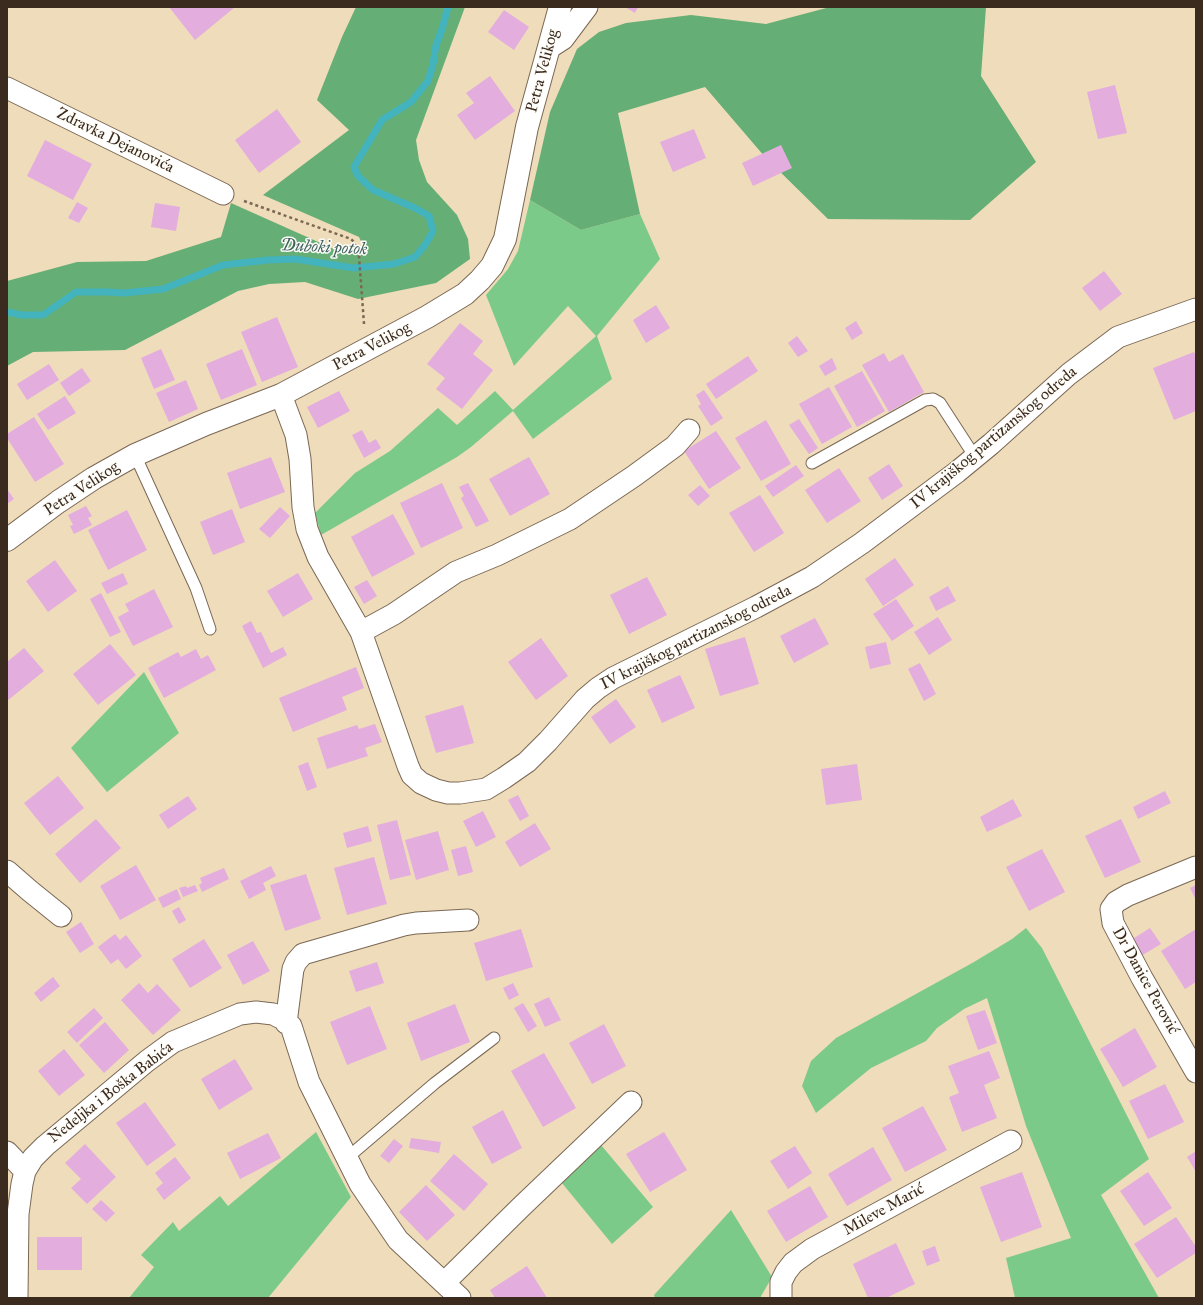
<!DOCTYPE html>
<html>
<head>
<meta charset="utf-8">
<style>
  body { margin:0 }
  #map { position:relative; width:1203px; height:1305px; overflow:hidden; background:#efdcba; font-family:"IM FELL Great Primer",serif }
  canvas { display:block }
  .frame { position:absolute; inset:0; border:8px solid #3b2a1e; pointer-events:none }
</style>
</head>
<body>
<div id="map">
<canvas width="1203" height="1305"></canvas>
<div class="frame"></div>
</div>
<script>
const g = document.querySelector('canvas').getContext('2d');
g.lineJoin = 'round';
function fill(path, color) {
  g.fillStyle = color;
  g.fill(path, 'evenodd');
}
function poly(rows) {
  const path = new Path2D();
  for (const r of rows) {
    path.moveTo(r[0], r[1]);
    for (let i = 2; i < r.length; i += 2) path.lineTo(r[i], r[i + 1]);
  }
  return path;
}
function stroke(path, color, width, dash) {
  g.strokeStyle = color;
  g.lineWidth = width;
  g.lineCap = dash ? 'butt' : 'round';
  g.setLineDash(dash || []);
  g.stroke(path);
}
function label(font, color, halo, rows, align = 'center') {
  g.font = font + ' "IM FELL Great Primer",serif';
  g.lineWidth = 3;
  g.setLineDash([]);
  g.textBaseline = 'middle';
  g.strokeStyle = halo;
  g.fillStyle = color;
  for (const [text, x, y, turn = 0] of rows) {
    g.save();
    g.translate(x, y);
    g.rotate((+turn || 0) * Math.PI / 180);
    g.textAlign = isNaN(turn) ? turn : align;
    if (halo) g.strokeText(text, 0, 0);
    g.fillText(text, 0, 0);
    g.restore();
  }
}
fill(poly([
  [530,200,581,230,640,214,660,259,597,336,612,379,533,439,513,411,471,447,457,457,321,535,315,513,355,473,390,451,438,408,457,425,495,391,513,410,596,336,568,306,514,366,486,295,508,269,518,251],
  [144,672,179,733,107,792,71,748],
  [1026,928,1042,948,1149,1159,1101,1195,1159,1298,1015,1298,1006,1258,1071,1238,1026,1126,987,998,964,1009,937,1028,926,1041,871,1068,816,1113,802,1086,811,1061,836,1038,974,962,1012,939],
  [316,1132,351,1197,268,1298,129,1298,154,1267,141,1255,173,1222,179,1231,220,1196,228,1206],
  [601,1145,653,1207,612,1244,562,1183],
  [731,1210,772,1277,760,1298,655,1298,654,1295]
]), '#7cca89');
fill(poly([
  [356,7,465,7,416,140,419,160,427,182,457,215,468,239,470,259,436,283,358,299,305,282,269,284,238,291,125,350,33,352,7,366,7,281,77,262,146,261,221,237,231,203,345,254,366,252,359,237,263,195,349,130,317,100,342,37],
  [830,7,986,7,981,76,1036,162,970,220,828,219,765,157,705,87,618,113,640,214,581,230,530,200,550,112,577,49,599,32,626,23,691,15,766,24]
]), '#65ae75');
stroke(poly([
  [7,312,21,315,43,315,76,292,107,292,124,293,163,289,223,265,268,260,295,259,354,268,394,264,415,257,425,245,433,231,429,216,415,208,373,190,358,176,354,167,382,120,411,102,428,81,433,64,436,45,442,29,448,7]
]), '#43b3bd', 7);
fill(poly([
  [169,7,235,7,195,40],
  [625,7,638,7,635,13],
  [504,10,529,27,514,50,488,32],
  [490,76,515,111,475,140,457,115,474,103,466,93],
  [1115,85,1127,133,1098,139,1087,92],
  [277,109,301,142,259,173,235,140],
  [694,129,706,158,673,172,660,142],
  [45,140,92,164,73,200,27,176],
  [781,145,792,168,753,186,742,163],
  [77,202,88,208,79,223,68,218],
  [155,203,180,207,176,231,151,227],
  [1104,271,1122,294,1100,311,1082,288],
  [656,305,670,328,646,343,633,320],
  [277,317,298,367,262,382,241,332],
  [856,321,863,333,852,340,845,328],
  [460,323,483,341,473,354,493,370,462,409,436,389,445,378,427,364],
  [797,336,808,351,798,357,788,343],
  [161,349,175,380,154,389,141,358],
  [242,349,257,385,221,400,206,364],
  [1194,352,1196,357,1196,411,1174,420,1153,368],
  [884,353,889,362,903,354,924,392,889,412,862,365],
  [748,356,758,371,716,399,706,384],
  [832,358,837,369,825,376,819,366],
  [49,364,59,380,27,400,17,384],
  [82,368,91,381,69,396,60,383],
  [862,371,885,411,857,427,834,386],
  [186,380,198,409,169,422,156,393],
  [829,387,852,427,822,444,799,404],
  [704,390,723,418,711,426,698,406,701,404,696,395],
  [339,391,350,411,318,428,307,407],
  [65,396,76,413,48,430,37,414],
  [34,417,64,464,35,482,7,438,7,434],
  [799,419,818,448,809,454,789,425],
  [766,420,791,464,761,481,735,438],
  [362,430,369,443,376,439,381,448,364,458,352,435],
  [716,431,741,468,709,489,684,451],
  [271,457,285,492,240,509,227,473],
  [529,457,550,494,510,516,489,479],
  [889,464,903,486,882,500,868,478],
  [796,465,804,476,773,497,765,486],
  [839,468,861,501,827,523,805,490],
  [442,483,463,528,421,548,400,503],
  [468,483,489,521,476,527,461,498,464,496,459,487],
  [700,485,710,496,698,506,688,495],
  [7,489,14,499,7,504],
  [760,495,784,533,754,552,729,513],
  [86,506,92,516,88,518,92,525,74,534,70,526,73,525,68,515],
  [280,507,290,516,270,538,259,529],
  [232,509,245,542,213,555,200,522],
  [127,510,147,550,108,570,88,530],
  [393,514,415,554,372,577,351,537],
  [895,558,914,585,883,606,865,579],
  [55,560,77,591,48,612,26,581],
  [123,573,128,584,107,594,101,583],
  [298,573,313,599,283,617,267,591],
  [647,577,667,615,629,634,610,595],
  [367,580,377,596,364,604,354,587],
  [948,586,956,601,936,611,929,597],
  [154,589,173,627,133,646,118,617,129,611,125,604],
  [101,593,121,632,110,637,90,599],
  [896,599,914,626,892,641,873,614],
  [938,617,952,640,929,655,914,632],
  [815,618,829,644,794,663,780,636],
  [251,621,257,633,261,632,271,653,283,647,287,655,263,668,242,626],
  [745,637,759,684,720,696,705,649],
  [541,638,568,676,536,700,508,662],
  [886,642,891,664,870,669,865,647],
  [110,644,136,675,98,705,73,674],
  [24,648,44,671,7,701,7,662],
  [196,649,201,659,208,655,216,670,164,698,148,668,178,652,181,657],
  [920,663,936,694,924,701,908,669],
  [356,667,364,688,342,697,347,710,293,732,279,698],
  [680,675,695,708,662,723,647,690],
  [616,699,636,727,610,744,591,717],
  [463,705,474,743,436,753,425,716],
  [375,724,382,742,365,748,368,756,327,769,317,738,357,725,359,729],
  [308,762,317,787,307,791,298,766],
  [857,764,862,800,826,805,821,769],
  [58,776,84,808,50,835,24,803],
  [1165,791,1171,803,1138,819,1133,807],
  [518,795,529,816,520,821,508,800],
  [188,796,197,809,168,829,159,815],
  [1013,799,1022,816,987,832,980,817],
  [483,811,496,837,476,847,463,821],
  [96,819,121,848,80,883,55,854],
  [1121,819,1141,862,1105,878,1085,836],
  [397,820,411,875,390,880,377,825],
  [535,823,551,849,520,867,505,842],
  [368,826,372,841,347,848,343,833],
  [438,831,449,870,416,880,405,840],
  [466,846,473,872,458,876,451,850],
  [1042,849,1065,892,1029,911,1006,867],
  [374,857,387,904,347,915,334,868],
  [136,865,156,900,120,920,100,886],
  [271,866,276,876,263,883,266,890,249,899,240,881],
  [224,868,229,879,202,892,199,885,202,883,200,878],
  [306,874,321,919,285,931,270,885],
  [195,885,198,891,183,897,179,888,186,886,187,888],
  [1196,885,1196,900,1190,888],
  [177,889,181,899,163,908,158,898],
  [179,907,186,920,179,924,172,911],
  [81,922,94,944,80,953,66,932],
  [1150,928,1161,944,1141,956,1131,940],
  [521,929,533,967,486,981,474,943],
  [1196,929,1196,982,1185,989,1161,951],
  [115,934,120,940,126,935,142,956,126,969,118,959,111,964,98,947],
  [204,939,222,968,190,988,172,959],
  [253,941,270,971,243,985,227,955],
  [377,962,384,983,356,992,349,971],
  [53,977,60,986,41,1002,34,993],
  [139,983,148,993,157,984,181,1010,153,1035,121,1000],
  [513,983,519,995,509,1000,503,988],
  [549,997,561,1020,545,1027,534,1004],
  [523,1003,537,1026,528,1032,514,1008],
  [455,1004,470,1042,421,1061,407,1023],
  [370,1006,387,1049,347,1065,330,1022],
  [94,1008,103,1018,77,1043,67,1032],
  [985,1010,997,1043,978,1050,966,1016],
  [105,1022,129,1050,104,1073,79,1045],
  [604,1024,626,1066,592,1084,569,1043],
  [1135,1028,1157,1067,1123,1087,1100,1049],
  [64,1049,85,1075,59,1096,38,1071],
  [989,1051,1000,1078,984,1085,997,1118,962,1132,949,1097,959,1093,948,1066],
  [544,1053,576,1108,543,1127,511,1071],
  [235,1059,253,1089,219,1110,201,1079],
  [1165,1084,1184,1122,1148,1139,1129,1101],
  [145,1102,176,1145,147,1166,116,1123],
  [923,1106,947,1150,905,1172,882,1128],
  [503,1110,522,1148,492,1164,472,1127],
  [664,1132,687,1170,650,1192,626,1154],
  [268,1133,281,1158,240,1179,227,1153],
  [411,1138,441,1142,439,1153,409,1148],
  [394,1139,403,1146,389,1163,380,1156],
  [85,1144,116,1177,87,1204,71,1188,81,1179,65,1163],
  [795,1146,812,1173,788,1189,770,1161],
  [873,1147,892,1180,847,1206,828,1174],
  [1196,1151,1196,1172,1187,1157],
  [454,1154,488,1184,464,1211,430,1181],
  [175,1157,191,1178,164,1200,156,1189,163,1183,155,1173],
  [1022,1172,1042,1227,1001,1242,980,1187],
  [1148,1172,1172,1208,1144,1226,1120,1191],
  [426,1185,455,1215,427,1241,399,1212],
  [810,1186,828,1217,786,1242,767,1211],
  [101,1200,115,1213,106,1222,92,1209],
  [1176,1217,1196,1247,1196,1253,1157,1278,1134,1244],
  [37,1237,82,1237,82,1270,37,1270],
  [896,1243,915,1284,886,1298,868,1298,853,1264],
  [935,1246,940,1261,927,1266,922,1251],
  [527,1266,547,1298,495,1298,490,1290]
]), '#e3adde');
const service = poly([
  [135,455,196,588,210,629],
  [812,463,925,400,933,399,940,403,975,457],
  [347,1158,435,1083,494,1038]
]);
const minor = poly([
  [549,48,563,39,587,7],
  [7,88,223,194],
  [281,395,296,435,300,459,303,507,307,529,318,557,361,632,408,766,412,775,421,783,436,790,448,793,460,793,486,789,504,778,527,762,548,741,585,699,598,688,613,678,756,607,812,577,862,543,957,472,991,444,1069,374,1118,337,1196,309],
  [361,632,394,614,456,572,497,555,570,519,634,476,675,446,689,430],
  [1196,867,1128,895,1116,902,1111,909,1113,923,1142,978,1196,1072],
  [7,871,30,891,61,916],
  [286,1023,293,969,296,962,303,954,404,925,416,923,468,920],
  [7,1152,25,1171],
  [444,1283,521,1207,631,1102],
  [17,1298,18,1214,22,1184,25,1171,33,1158,45,1146,147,1061,173,1042,240,1014,256,1012,273,1014,283,1019,291,1026,309,1082,360,1184,398,1240,460,1298],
  [781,1298,781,1282,786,1272,793,1263,812,1249,1011,1141]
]);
const tertiary = poly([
  [7,540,58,502,94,478,135,455,206,424,281,395,427,317,465,294,480,280,492,266,505,239,527,127,560,7]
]);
stroke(service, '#7a6855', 13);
stroke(minor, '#7a6855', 23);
stroke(tertiary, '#7a6855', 24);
stroke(poly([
  [244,201,351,239,354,242,359,256,364,324]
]), '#7a6855', 2.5, [3, 3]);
stroke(service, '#fff', 11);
stroke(minor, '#fff', 21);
stroke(tertiary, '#fff', 22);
label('16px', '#3b2a1e', '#fdfcf7', [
  ["Petra Velikog",543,71,-75],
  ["Zdravka Dejanovića",115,141,26],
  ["Petra Velikog",372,347,-28],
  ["IV krajiškog partizanskog odreda",994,438,-40],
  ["Petra Velikog",82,489,-33],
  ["IV krajiškog partizanskog odreda",696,638,-27],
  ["Dr Danice Perović",1145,981,61],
  ["Nedeljka i Boška Babića",111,1093,-38],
  ["Mileve Marić",884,1210,-29]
]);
label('italic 17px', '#3e615e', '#fdfcf7', [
  ["Duboki potok",324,248,3]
]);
</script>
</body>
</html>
